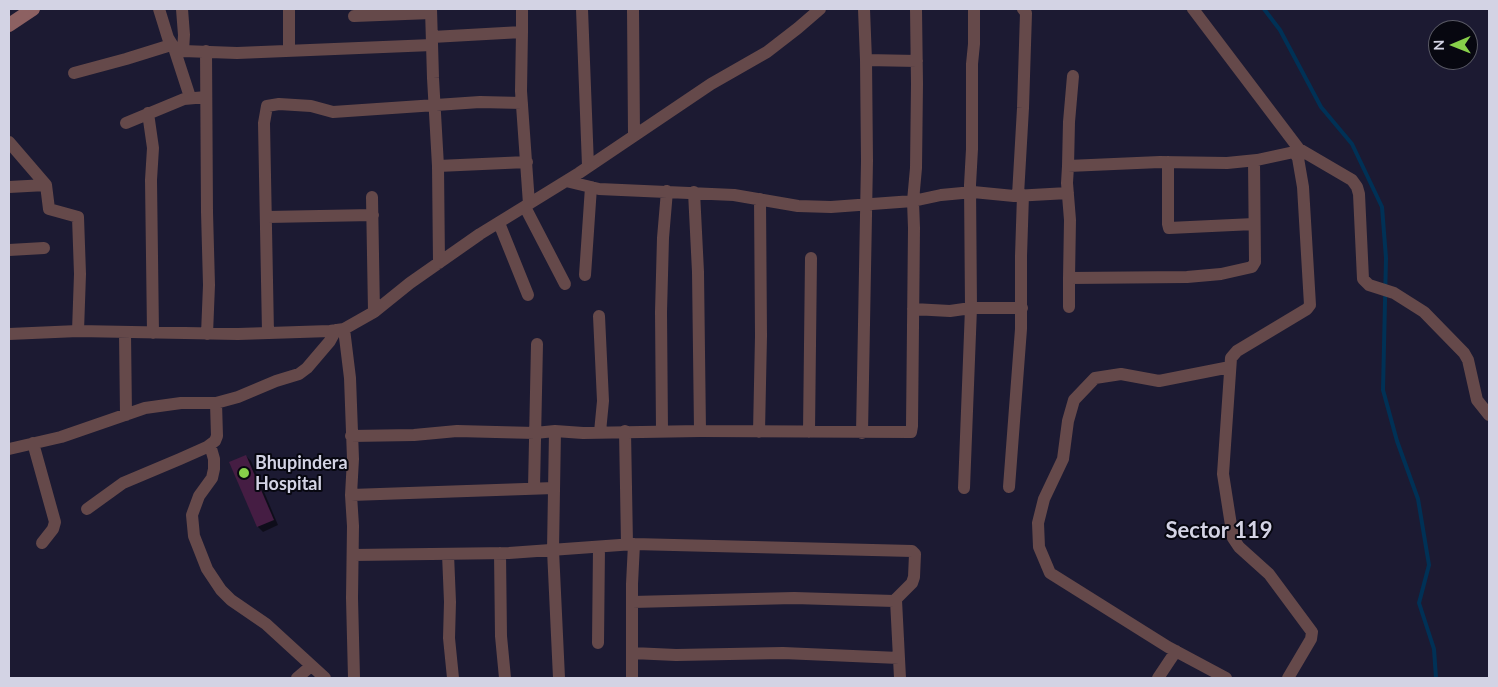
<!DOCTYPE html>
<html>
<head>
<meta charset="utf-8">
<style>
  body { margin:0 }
  #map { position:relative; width:1498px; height:687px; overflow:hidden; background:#1c1a32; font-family:Lato,sans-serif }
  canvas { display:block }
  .frame { position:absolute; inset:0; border:10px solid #d3d3e4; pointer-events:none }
  .north { position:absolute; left:1428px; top:20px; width:50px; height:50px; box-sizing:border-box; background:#070710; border:1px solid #595965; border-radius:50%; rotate:269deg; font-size:14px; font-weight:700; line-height:20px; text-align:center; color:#d3d3e4 }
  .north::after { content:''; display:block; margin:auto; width:18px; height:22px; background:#87cf4a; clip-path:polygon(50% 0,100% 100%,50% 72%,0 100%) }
</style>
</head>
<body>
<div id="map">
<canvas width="1498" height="687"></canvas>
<div class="frame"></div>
<div class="north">N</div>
</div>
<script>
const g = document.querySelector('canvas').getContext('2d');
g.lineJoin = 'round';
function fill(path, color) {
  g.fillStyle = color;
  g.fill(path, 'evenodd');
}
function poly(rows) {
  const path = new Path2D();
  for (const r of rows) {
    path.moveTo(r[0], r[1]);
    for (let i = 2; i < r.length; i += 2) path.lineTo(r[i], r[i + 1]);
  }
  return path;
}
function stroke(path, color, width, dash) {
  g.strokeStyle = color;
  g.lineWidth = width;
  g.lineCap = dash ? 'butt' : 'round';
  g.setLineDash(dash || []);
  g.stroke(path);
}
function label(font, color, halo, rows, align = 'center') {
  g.font = font + ' Lato,sans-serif';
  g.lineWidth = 4;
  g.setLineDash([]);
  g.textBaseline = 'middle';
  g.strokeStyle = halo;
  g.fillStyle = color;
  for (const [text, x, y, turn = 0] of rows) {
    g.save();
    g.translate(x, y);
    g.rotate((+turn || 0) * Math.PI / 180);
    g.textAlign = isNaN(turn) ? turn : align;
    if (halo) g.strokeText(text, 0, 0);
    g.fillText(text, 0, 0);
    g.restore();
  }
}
fill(poly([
  [246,456,251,461,278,525,263,532,258,527,230,463]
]), '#0007');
stroke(poly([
  [1264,9,1280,30,1321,107,1352,144,1382,207,1386,258,1383,390,1397,441,1418,499,1429,565,1419,603,1434,649,1436,678]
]), '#003156', 4);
fill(poly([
  [246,455,274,520,257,527,229,462]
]), '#451d43');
stroke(poly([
  [159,9,168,38,176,51],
  [182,9,184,35,183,51,237,53,432,45],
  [431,9,433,78,438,166,439,263],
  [582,9,588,166],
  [633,9,634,135],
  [864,9,866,60,917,61],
  [1193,9,1299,149],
  [354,16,431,13],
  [522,32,521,91,529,204],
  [432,37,522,32,522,9],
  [175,51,190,97],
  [206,51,207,212,209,285,207,334],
  [289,51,289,9],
  [74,73,126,59,171,45],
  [148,113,153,148,151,180,153,333],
  [126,123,184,99,206,97],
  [9,142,46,185,49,209,78,217,80,274,78,331],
  [1294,152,1299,149,1352,180,1357,187,1359,194,1363,279,1369,285,1394,293,1424,312,1464,353,1468,360,1477,400,1489,415],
  [1254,161,1255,262,1252,267,1221,274,1187,277,1069,278,1070,220,1067,183,1068,166,1160,162,1227,163,1257,160,1294,152,1298,158,1303,187,1310,305,1307,309,1237,351,1231,358,1223,474,1233,538,1239,547,1269,574,1312,632,1311,639,1288,678],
  [1168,162,1168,224,1169,228,1254,224],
  [438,166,527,162],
  [1068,166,1069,122,1073,76],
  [566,181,599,189,734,195,798,206,831,207,913,201,941,195,973,192,1014,196,1068,193],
  [9,187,46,185],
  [694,192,698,272,700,431],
  [1018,195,1023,108,1026,13,1023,9],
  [372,197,374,312],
  [525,207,565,284],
  [267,217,373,215],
  [499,223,528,295],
  [9,250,44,248],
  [585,275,591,187],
  [1069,307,1069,278],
  [913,309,950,311,971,308,1022,308],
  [599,316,603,401,600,432],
  [344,329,350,378,353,459,351,495,353,526,352,598,354,678],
  [125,333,126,415],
  [268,333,264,123,267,106,279,104,311,106,333,112,480,102,522,103],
  [9,334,78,331,238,334,330,331,344,329,374,312,410,283,480,234,579,173,711,84,767,52,798,28,820,9],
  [555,431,553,550,559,678],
  [625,431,627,544],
  [662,431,661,312,663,238,667,191],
  [759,432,761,336,760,199],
  [809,432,811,258],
  [862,433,867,161,866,60],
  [351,436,414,435,457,431,535,433,555,431,583,433,700,431,911,432,912,426,914,228,913,201,916,168,917,84,916,9],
  [33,443,55,522,53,529,42,543],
  [210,445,214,459,214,469,212,478,199,496,192,515,194,536,207,569,221,590,231,600,266,624,325,678],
  [9,449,61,437,145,408,181,403,216,403,238,397,276,381,299,374,307,368,330,341,336,330],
  [1009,487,1021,329,1021,256,1023,195],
  [534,488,537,344],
  [964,488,971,308,970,185,972,149,972,64,974,44,974,9],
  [351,495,554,488],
  [87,509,123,483,180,459,207,447,215,441,217,436,216,403],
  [500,553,501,636,505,678],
  [448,554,450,602,449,638,453,678],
  [353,555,509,553,634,544,912,551,915,554,914,577,912,583,894,601,794,598,632,602],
  [896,600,900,678],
  [598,643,599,547],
  [632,653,676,655,783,653,899,658],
  [297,678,311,666],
  [632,678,632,584,634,544],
  [1158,678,1176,651],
  [1226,678,1168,647,1050,573,1039,547,1038,523,1044,499,1063,459,1068,421,1074,400,1095,378,1121,374,1159,381,1230,367]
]), '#65494a', 12);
stroke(poly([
  [9,25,33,9]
]), '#8d6162', 14);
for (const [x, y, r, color] of [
  [244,473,6,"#87cf4a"]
]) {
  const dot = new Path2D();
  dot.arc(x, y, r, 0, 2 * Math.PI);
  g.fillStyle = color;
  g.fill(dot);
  stroke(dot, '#070710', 2);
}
label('bold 18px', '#d3d3e4', '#070710', [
  ["Bhupindera",255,463],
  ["Hospital",255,484]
], 'left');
label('bold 22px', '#d3d3e4', '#070710', [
  ["Sector 119",1219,531]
]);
</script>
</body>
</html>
